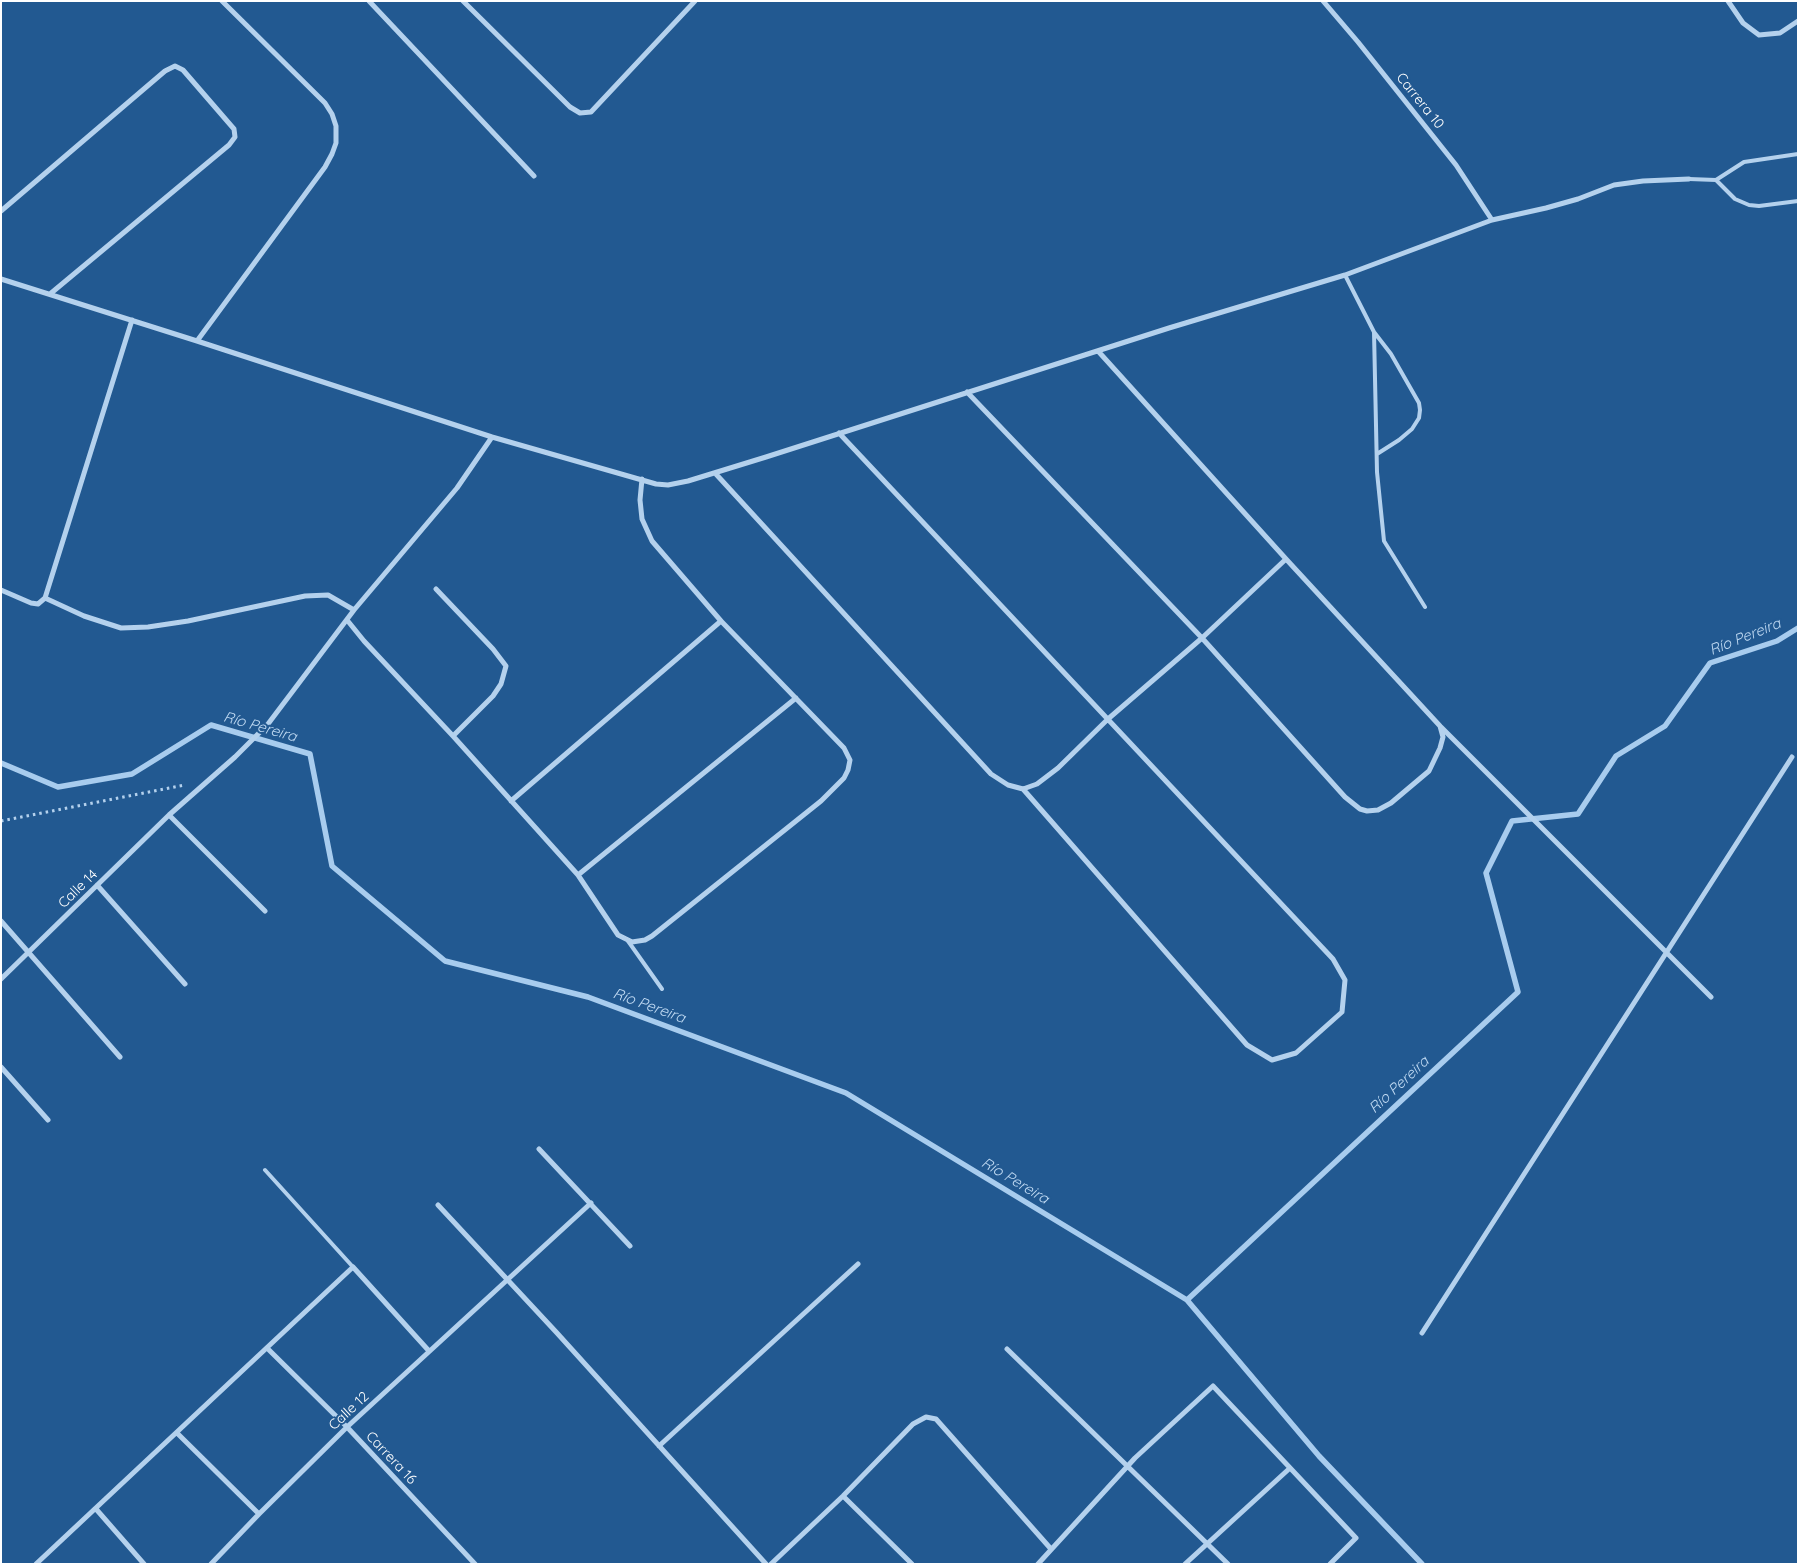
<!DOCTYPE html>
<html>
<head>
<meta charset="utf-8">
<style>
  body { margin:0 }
  #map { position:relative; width:1799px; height:1565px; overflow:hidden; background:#225991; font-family:Quicksand,sans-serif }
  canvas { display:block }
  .frame { position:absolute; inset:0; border:2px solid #fff; pointer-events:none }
</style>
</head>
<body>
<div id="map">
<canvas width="1799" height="1565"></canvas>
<div class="frame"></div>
</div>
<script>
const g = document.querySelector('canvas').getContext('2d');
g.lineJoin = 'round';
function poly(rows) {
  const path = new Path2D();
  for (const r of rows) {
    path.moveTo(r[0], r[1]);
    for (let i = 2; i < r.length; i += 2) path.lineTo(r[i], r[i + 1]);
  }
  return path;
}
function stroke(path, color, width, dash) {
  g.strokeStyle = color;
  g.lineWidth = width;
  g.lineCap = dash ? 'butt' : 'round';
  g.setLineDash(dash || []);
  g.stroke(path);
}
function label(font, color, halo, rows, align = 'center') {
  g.font = font + ' Quicksand,sans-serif';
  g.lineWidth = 4;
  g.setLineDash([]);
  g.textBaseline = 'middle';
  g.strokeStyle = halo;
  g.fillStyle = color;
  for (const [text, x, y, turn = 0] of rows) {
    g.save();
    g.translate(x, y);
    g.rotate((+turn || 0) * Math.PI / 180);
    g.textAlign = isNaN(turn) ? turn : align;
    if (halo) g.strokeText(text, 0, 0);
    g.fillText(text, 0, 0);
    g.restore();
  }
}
stroke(poly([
  [1,763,58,787,132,774,211,725,310,754,332,866,445,961,588,997,846,1093,1187,1300,1518,992,1486,873,1512,821,1578,814,1616,756,1665,726,1710,663,1777,641,1798,628],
  [1187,1300,1319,1456,1422,1564]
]), '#a8ccee', 5.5);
stroke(poly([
  [1,821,185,785]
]), '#b4d1ed', 3, [2.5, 4]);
stroke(poly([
  [1689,179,1716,180,1744,162,1798,154],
  [1716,180,1735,199,1749,205,1759,206,1798,201],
  [1345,275,1374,332,1377,472,1384,541,1425,607],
  [1374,332,1391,354,1419,403,1420,410,1419,418,1412,429,1399,440,1377,454],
  [628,941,662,989],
  [265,1170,353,1267]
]), '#b4d1ed', 4);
stroke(poly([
  [369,1,534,176],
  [463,1,570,107,580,113,591,112,695,1],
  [1323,1,1358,42,1456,165,1492,220],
  [1728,1,1743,23,1759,35,1780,33,1798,21],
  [1,211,165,71,175,66,183,70,234,129,235,137,229,145,50,294],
  [1,279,197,341,492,437,656,484,668,485,688,481,766,457,1169,328,1345,275,1492,220,1546,208,1578,199,1614,185,1643,181,1689,179],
  [197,341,325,167,332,154,336,143,336,126,332,114,325,103,222,1],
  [967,392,1202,638,1345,797,1360,809,1367,811,1378,810,1391,803,1429,771,1440,748,1443,737,1440,726,1286,559],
  [839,433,1333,959,1345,980,1342,1012,1296,1053,1272,1060,1247,1045,1023,789],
  [715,473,991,774,1008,785,1023,789,1037,784,1058,768,1108,719,1202,638,1286,559,1098,351],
  [436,589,493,649,506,666,501,684,493,696,453,736],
  [1,590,31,603,38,604,45,598,132,320],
  [45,598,84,616,121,628,148,627,188,621,305,596,328,595,354,610],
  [347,620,364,641,453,736,578,875,618,935,632,942,645,940,652,936,821,801,844,778,848,770,850,760,844,748,721,621],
  [1441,727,1711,997],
  [511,801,721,621,652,541,642,519,640,500,642,479],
  [169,815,265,911],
  [578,875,796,698],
  [97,885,185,984],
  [1,921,120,1057],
  [1,979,169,815,235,757,268,724,354,610,457,488,492,437],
  [1,1067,48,1120],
  [539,1149,630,1246],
  [438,1205,557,1333,766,1564],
  [1422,1333,1792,757],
  [267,1348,347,1427,475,1564],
  [1007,1349,1228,1564],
  [177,1433,259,1514],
  [659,1446,858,1264],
  [843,1496,912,1564],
  [96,1509,144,1564],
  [36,1564,353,1267,429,1351],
  [211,1564,259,1514,347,1427,591,1203],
  [771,1564,843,1496,913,1424,926,1417,936,1419,1051,1549],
  [1038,1564,1135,1458,1213,1386,1356,1538,1330,1564],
  [1185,1564,1290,1468]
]), '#b4d1ed', 5);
label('14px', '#fff', '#225991', [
  ["Carrera 10",1420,101,51],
  ["Calle 14",78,889,-44],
  ["Calle 12",349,1411,-43],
  ["Carrera 16",391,1458,47]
]);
label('italic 15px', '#c0daf3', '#225991', [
  ["Río Pereira",1745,637,-22],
  ["Río Pereira",260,727,16],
  ["Río Pereira",649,1006,20],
  ["Río Pereira",1399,1085,-43],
  ["Río Pereira",1015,1181,31]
]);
</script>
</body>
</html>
